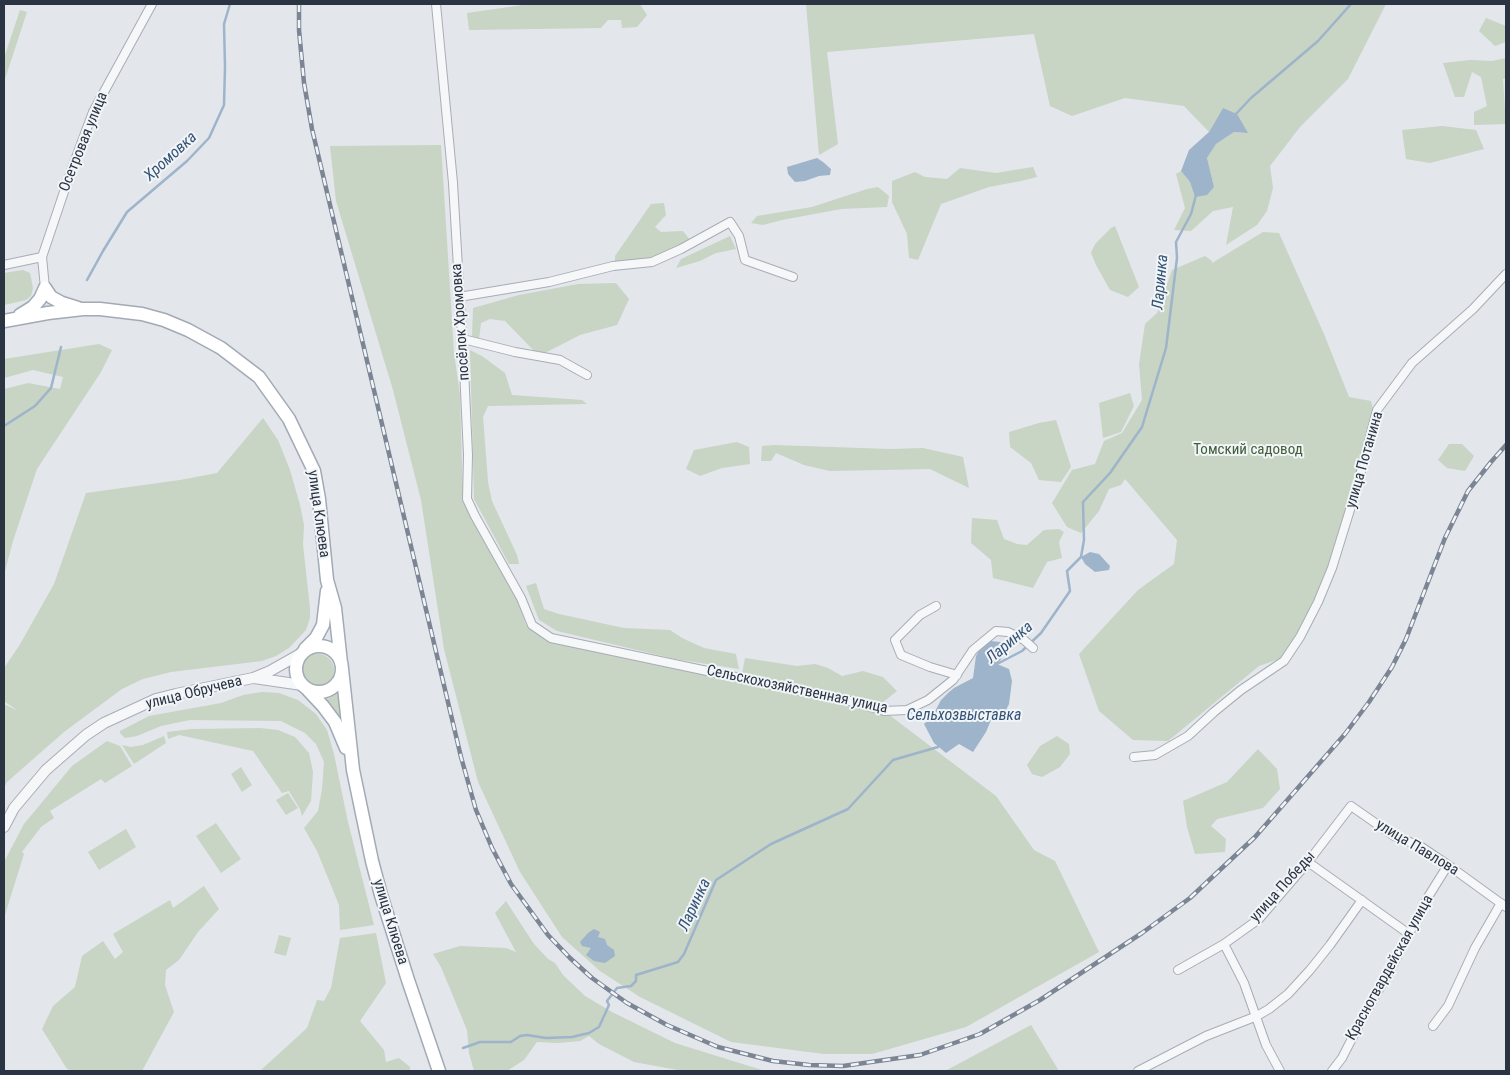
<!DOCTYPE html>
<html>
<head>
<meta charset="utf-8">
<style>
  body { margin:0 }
  #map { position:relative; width:1510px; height:1075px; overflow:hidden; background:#e3e6eb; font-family:"Roboto Condensed",sans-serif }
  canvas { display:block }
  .frame { position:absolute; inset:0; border:5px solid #2b3443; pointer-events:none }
</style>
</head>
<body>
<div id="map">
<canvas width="1510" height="1075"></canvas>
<div class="frame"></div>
</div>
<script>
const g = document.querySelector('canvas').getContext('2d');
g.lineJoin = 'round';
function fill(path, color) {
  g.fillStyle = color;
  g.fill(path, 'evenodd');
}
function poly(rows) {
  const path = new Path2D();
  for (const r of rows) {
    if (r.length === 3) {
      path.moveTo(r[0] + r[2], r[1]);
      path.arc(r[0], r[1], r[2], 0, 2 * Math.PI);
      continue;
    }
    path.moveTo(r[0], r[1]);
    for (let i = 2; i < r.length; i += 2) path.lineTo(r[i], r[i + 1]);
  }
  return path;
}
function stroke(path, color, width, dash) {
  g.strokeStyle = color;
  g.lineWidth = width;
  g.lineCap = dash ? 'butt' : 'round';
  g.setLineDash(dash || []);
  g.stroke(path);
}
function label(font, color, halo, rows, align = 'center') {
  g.font = font + ' "Roboto Condensed",sans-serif';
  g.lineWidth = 4;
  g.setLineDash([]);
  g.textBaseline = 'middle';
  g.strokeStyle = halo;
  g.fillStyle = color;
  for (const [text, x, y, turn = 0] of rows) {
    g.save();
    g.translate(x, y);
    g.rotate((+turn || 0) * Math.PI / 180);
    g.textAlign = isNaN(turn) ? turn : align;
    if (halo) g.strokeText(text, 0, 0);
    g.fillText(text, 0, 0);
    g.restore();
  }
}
fill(poly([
  [530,4,640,4,647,15,637,27,622,28,621,20,608,20,601,28,469,30,467,13],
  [806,4,1386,4,1348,79,1300,127,1270,166,1273,188,1267,211,1257,225,1226,245,1233,207,1213,211,1191,231,1174,230,1185,208,1176,174,1181,171,1190,182,1195,197,1214,187,1207,158,1216,144,1234,132,1247,133,1223,108,1209,132,1184,106,1125,98,1072,116,1050,106,1034,34,827,52,838,144,819,155],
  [20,10,27,12,5,79,4,78,4,58],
  [1486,18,1506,26,1506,42,1495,46,1479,31],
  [1506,58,1506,78,1503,79,1506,124,1474,125,1474,112,1487,106,1481,77,1472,72,1464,97,1455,97,1443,63,1470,60,1492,61],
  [1442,126,1476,130,1484,149,1430,163,1406,159,1402,130],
  [441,145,454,353,460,395,463,502,516,596,526,625,545,640,888,714,996,796,1034,850,1055,861,1099,952,966,1027,872,1054,824,1054,731,1042,640,997,600,971,562,937,520,872,478,782,444,649,421,500,393,390,336,201,330,146],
  [1033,167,1037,177,1021,181,989,187,941,204,918,260,909,258,907,234,892,202,892,181,915,172,925,177,947,179,960,168,996,173],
  [878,187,889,196,887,207,841,209,782,220,763,225,751,223,757,216,812,207,867,189],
  [664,203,666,215,655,227,661,232,683,231,690,240,661,254,643,260,615,262,615,256,651,204],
  [1115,226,1139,287,1128,297,1110,290,1096,265,1091,253,1095,244,1111,228],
  [1263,232,1279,233,1324,334,1349,397,1371,401,1374,413,1342,527,1329,565,1311,610,1298,635,1282,658,1259,666,1168,741,1133,740,1099,711,1079,654,1138,590,1174,564,1177,540,1125,479,1121,485,1109,489,1099,511,1081,533,1067,527,1052,503,1072,470,1095,464,1104,441,1122,433,1142,400,1139,364,1145,324,1157,313,1172,270,1205,256,1212,261,1212,263],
  [730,236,736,249,716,253,700,261,676,268,681,259],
  [23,270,30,273,33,288,31,296,26,300,4,305,4,273],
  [616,283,629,299,617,325,580,335,539,356,505,321,490,319,481,323,479,339,472,336,473,308,519,295,578,284],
  [99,344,112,350,101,372,37,469,13,541,4,575,4,389,28,383,60,389,63,377,33,370,4,378,4,359],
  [470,350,482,356,505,373,512,395,582,400,587,404,488,406,483,417,488,482,492,501,517,555,519,564,509,564,474,499],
  [1130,393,1134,406,1121,432,1103,438,1099,403],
  [263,418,278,440,290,470,300,505,304,525,303,545,310,608,310,618,306,630,289,648,276,656,262,661,171,672,143,679,122,689,64,732,7,782,4,788,4,704,18,711,4,701,4,668,19,646,54,584,86,493,180,480,217,473],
  [1056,420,1071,467,1061,482,1039,480,1031,463,1010,447,1009,432,1039,423],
  [737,442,749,447,750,464,722,468,700,476,686,469,694,450],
  [1449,444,1462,444,1474,456,1465,471,1447,468,1438,460],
  [774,445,890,449,923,448,963,457,969,488,930,469,830,471,804,465,776,453,771,461,761,461,762,446],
  [972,518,997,520,1004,539,1017,544,1027,545,1044,530,1059,529,1064,532,1059,542,1062,558,1047,562,1033,588,993,578,991,560,971,543],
  [536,583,544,609,559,614,624,628,670,630,682,638,704,648,736,654,739,669,675,659,557,631,539,620,526,586],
  [318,670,16],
  [745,658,797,666,815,664,828,668,842,676,863,671,883,677,897,691,882,703,871,702,821,692,742,674],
  [339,691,344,729,323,700,330,698],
  [262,692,279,693,298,700,316,714,327,730,334,754,348,822,374,925,340,930,339,905,317,851,304,828,318,811,322,789,324,762,316,744,305,733,281,721,190,720,161,726,137,736,125,738,120,733,120,731,149,716,221,703,243,695],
  [260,728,278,730,295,737,309,753,313,772,311,801,302,816,300,809,289,791,282,793,253,751,179,735,168,739,167,732,192,729],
  [164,736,166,743,134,764,122,745,131,747,143,745],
  [1057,736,1069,744,1070,754,1060,767,1042,777,1032,774,1027,765,1040,746],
  [107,741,120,746,132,766,105,783,101,779,50,811,54,818,41,827,22,852,24,854,4,918,4,862,24,824,72,766],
  [1258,749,1277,769,1280,789,1263,808,1217,819,1211,826,1226,839,1225,852,1195,854,1187,827,1183,801,1227,782],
  [241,767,252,785,242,792,231,774],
  [288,793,298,808,286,815,276,800],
  [216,823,241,859,221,873,196,836],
  [126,829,136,847,99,870,88,852],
  [204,886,219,909,198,932,179,960,166,970,165,985,174,1012,142,1071,73,1071,67,1069,42,1029,53,1006,75,987,82,956,103,941,115,959,123,952,113,934,170,900,173,908],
  [506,901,534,944,548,959,555,963,563,975,585,996,612,1012,675,1043,762,1070,762,1071,683,1071,634,1062,599,1044,589,1036,580,1041,558,1043,537,1042,524,1060,510,1069,508,1071,474,1071,469,1053,467,1030,441,967,433,954,460,946,506,948,516,952,495,913],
  [376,933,386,983,360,1021,384,1050,386,1062,399,1058,410,1067,410,1071,260,1071,307,1028,317,1000,324,1001,331,988,340,938],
  [279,935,291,938,286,956,274,953],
  [1031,1025,1059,1071,945,1071]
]), '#c8d4c4');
fill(poly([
  [1223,108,1237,114,1248,133,1234,132,1216,144,1207,158,1214,187,1207,195,1195,197,1190,182,1181,171,1189,150,1209,132],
  [817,158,823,162,831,169,830,175,819,176,805,181,795,182,788,174,787,167],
  [1090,552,1099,554,1110,566,1109,570,1095,572,1085,564,1081,557],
  [991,641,1008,643,1003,657,997,664,1009,669,1012,681,1009,704,1005,712,991,720,986,732,973,752,959,744,946,753,934,743,924,724,932,717,941,700,948,693,954,688,973,678,976,656,981,646],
  [594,929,600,932,598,937,605,939,607,945,614,950,615,956,605,963,594,961,586,955,591,948,582,946,580,942,588,933]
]), '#9eb4ca');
stroke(poly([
  [1234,116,1251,98,1318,41,1351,4],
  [87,280,103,251,127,212,187,161,209,138,224,105,225,67,224,24,230,4],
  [4,426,35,406,51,388,61,347],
  [995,667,997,664,1022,651,1041,633,1070,591,1067,571,1081,557,1084,540,1083,502,1110,473,1142,427,1166,348,1177,258,1176,242,1191,214,1196,195],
  [463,1048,480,1042,511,1042,520,1036,527,1035,546,1038,572,1037,589,1033,599,1027,609,1005,607,1001,617,988,631,986,636,981,636,975,678,962,684,954,716,880,771,844,848,809,893,760,938,747,940,744]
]), '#9eb4ca', 2.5);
const minor = poly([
  [436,4,453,183,464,369,468,455,467,499,475,516,521,598,532,625,551,638,854,702,884,711,907,710,928,700,953,680,973,650,996,631,1008,632,1024,640,1033,648],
  [4,265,42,257],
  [45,288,42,257,71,171,93,112,152,4],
  [459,297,549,282,613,266,652,262,681,249,730,222,739,236,745,260,793,277],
  [463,339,515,352,560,360,587,375],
  [936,606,920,615,895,640,901,655,930,667,957,675],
  [1134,757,1155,755,1188,736,1214,712,1241,690,1284,661,1300,637,1318,602,1332,568,1357,487,1377,410,1412,363,1473,309,1506,274],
  [1308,862,1409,934],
  [1224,944,1244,983,1266,1045,1280,1071],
  [1178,970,1224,944,1259,919,1308,862,1351,806,1394,836,1420,846,1448,865,1506,907],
  [1433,1026,1448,1006,1475,948,1501,903],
  [1138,1071,1206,1036,1257,1016,1269,1009,1288,994,1310,970,1330,945,1362,900],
  [1332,1071,1342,1058,1364,1015,1388,974,1428,897,1448,865]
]);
const tertiary = poly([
  [254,678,302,685],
  [4,827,14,808,46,770,86,735,104,723,156,699,176,694,253,678,270,671,302,653]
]);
const primary = poly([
  [45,288,51,297,62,303,78,308],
  [20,315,33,307,40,299,45,288],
  [4,321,48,313,83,309,100,309,142,314,164,320,188,330,221,348,259,377,289,419,314,471,319,499,327,580,335,608,341,663],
  [319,669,23],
  [305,649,316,638,323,625,327,591],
  [342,669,353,770,372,861,381,895,408,980,439,1071],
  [308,690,323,706,335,722,346,748]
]);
stroke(minor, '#a8adb5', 10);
stroke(tertiary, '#a8adb5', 12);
stroke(primary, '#a2aab6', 15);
stroke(minor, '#f5f7f9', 8);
stroke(tertiary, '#f5f7f9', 10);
stroke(primary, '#fff', 12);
const rail = poly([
  [299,4,299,30,304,83,312,129,461,757,476,810,492,848,511,884,548,935,570,958,592,978,627,1003,667,1025,718,1047,773,1061,809,1065,843,1066,920,1055,980,1034,1040,1000,1142,933,1190,898,1255,837,1345,734,1369,702,1392,667,1406,639,1445,538,1468,491,1491,462,1506,445]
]);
stroke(rail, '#7c8594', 4.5);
stroke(rail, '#f2f5f8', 2.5, [8]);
label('15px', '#2b3443', '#f2f5f8', [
  ["Осетровая улица",84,142,-68],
  ["посёлок Хромовка",461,322,-94],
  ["улица Потанина",1365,460,-74],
  ["улица Клюева",318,514,82],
  ["Сельскохозяйственная улица",797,690,12],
  ["улица Обручева",194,693,-14],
  ["улица Павлова",1417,848,31],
  ["улица Победы",1283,887,-48],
  ["улица Клюева",390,922,73],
  ["Красногвардейская улица",1390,968,-61]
]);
label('15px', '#405e38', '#f2f5f8', [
  ["Томский садовод",1248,450]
]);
label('italic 16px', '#355376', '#f2f5f8', [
  ["Хромовка",171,157,-42],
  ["Ларинка",1161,282,-85],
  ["Ларинка",1010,643,-40],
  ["Сельхозвыставка",964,716],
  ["Ларинка",695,905,-65]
]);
</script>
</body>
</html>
